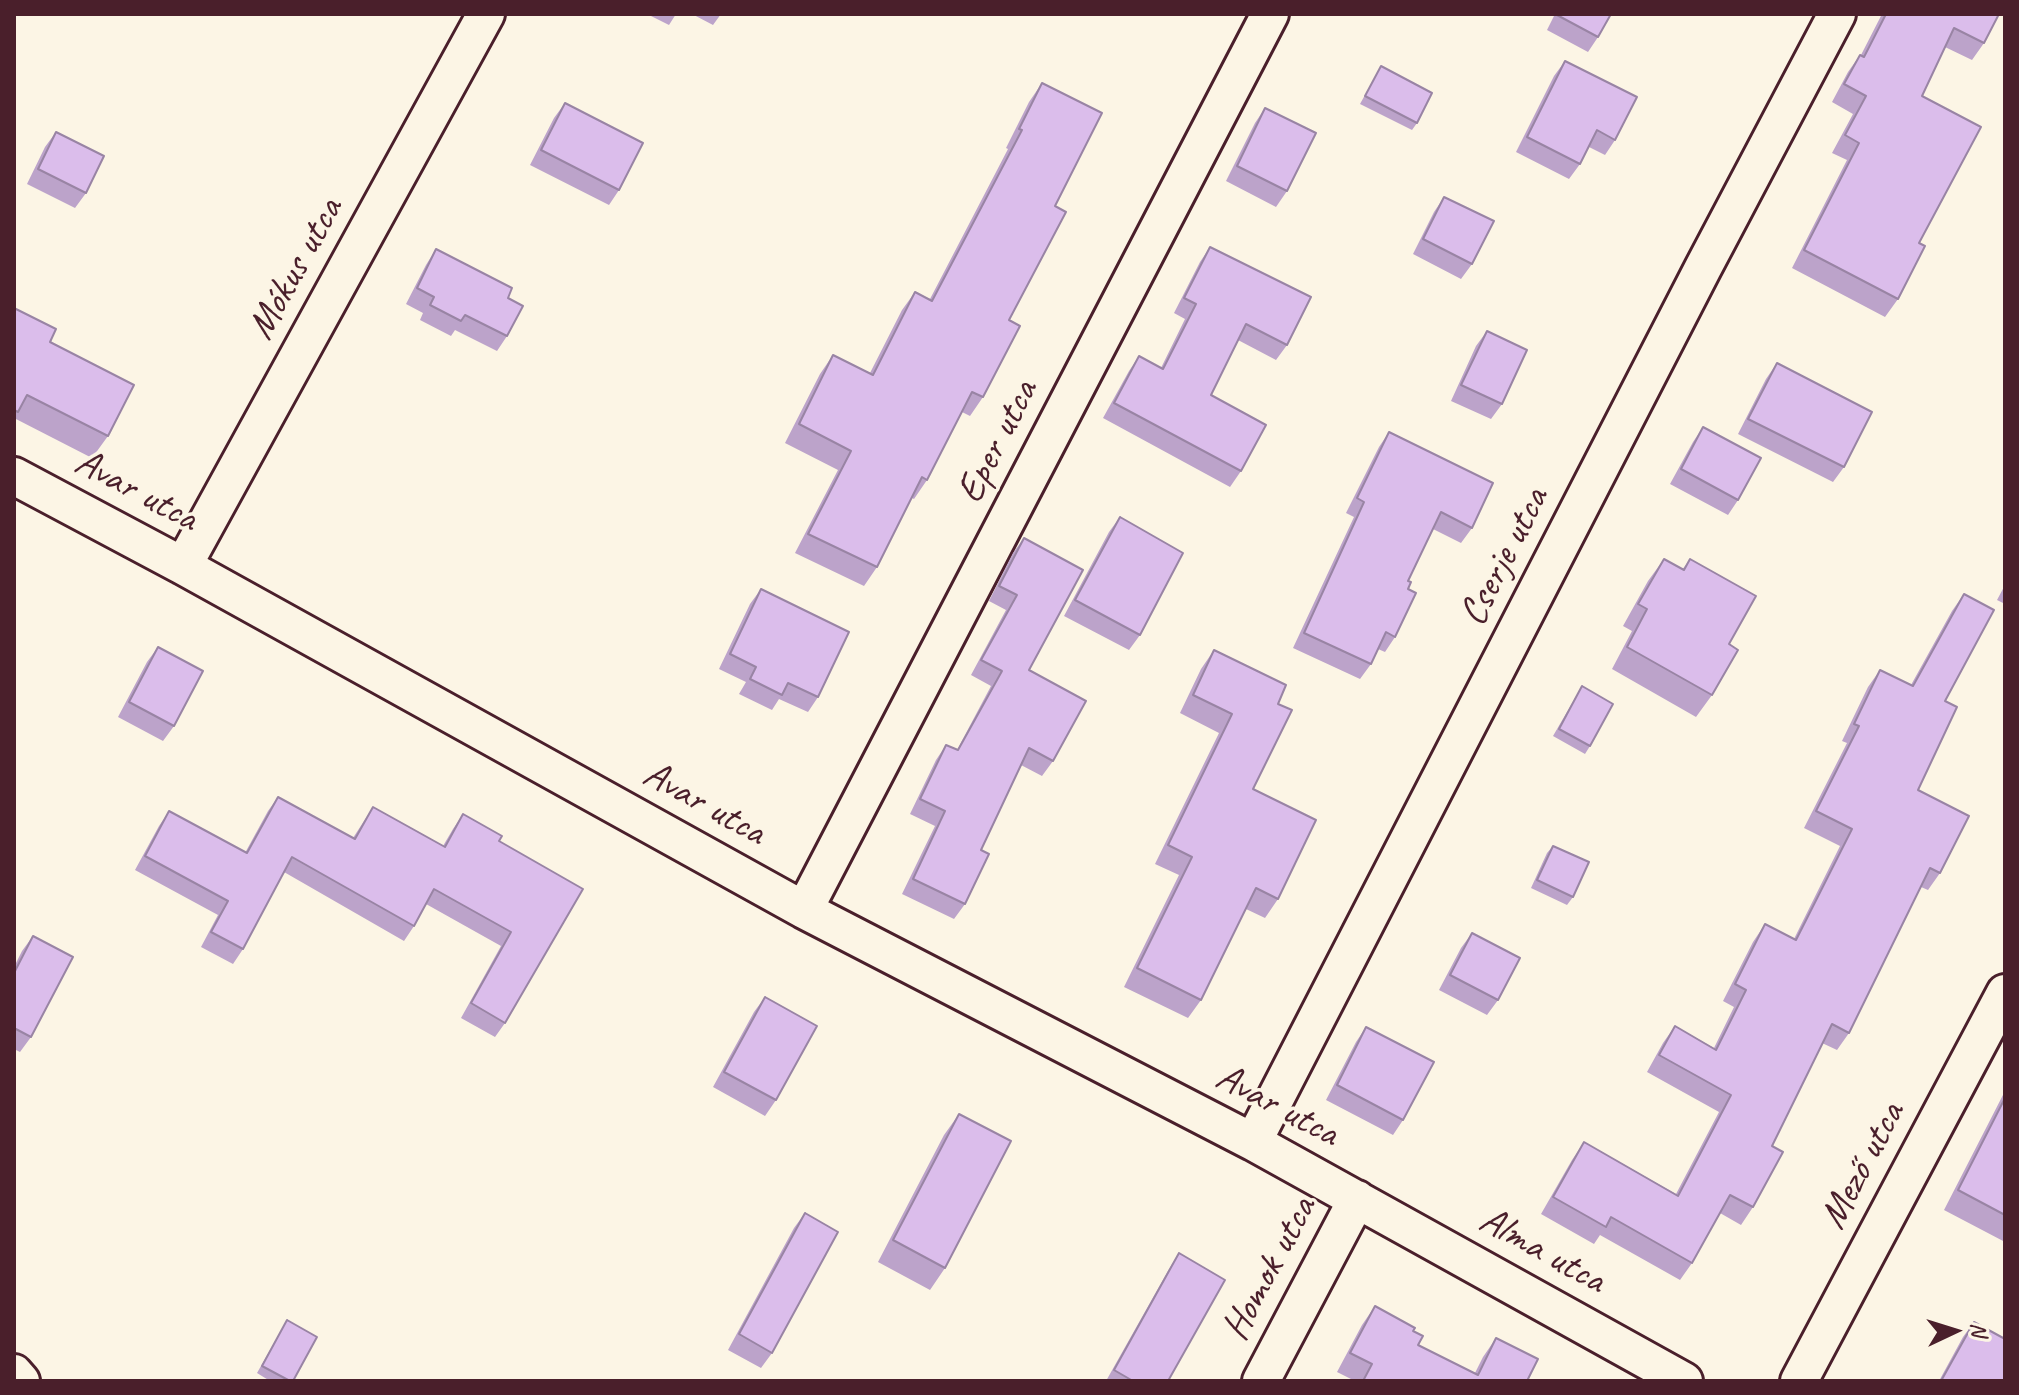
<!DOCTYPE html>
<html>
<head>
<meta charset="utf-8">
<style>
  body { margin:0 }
  #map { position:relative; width:2019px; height:1395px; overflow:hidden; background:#fcf5e5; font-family:Caveat,sans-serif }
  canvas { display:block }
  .frame { position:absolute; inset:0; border:16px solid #4a1f2b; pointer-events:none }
  .north { position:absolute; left:1915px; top:1291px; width:80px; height:80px; -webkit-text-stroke:6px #fcf5e5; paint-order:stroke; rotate:86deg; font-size:22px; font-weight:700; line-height:32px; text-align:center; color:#4a1f2b }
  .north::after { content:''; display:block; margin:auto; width:28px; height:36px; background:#4a1f2b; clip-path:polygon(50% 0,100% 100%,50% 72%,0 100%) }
</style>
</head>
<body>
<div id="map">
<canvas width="2019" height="1395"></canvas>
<div class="frame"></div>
<div class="north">N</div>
</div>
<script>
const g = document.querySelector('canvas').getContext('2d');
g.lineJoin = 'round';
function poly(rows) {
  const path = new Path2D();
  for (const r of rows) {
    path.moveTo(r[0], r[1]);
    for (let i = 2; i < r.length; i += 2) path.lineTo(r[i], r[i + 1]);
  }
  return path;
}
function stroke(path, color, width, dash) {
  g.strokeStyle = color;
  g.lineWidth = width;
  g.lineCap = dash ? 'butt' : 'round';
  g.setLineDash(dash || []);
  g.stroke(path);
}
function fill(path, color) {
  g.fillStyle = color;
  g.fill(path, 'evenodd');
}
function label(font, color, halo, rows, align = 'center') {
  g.font = font + ' Caveat,sans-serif';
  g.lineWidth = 7;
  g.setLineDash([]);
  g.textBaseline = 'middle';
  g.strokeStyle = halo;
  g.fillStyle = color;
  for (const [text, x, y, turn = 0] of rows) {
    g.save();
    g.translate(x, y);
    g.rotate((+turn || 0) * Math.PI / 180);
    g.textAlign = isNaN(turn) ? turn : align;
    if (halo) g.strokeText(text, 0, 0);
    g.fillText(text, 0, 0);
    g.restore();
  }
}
const street = poly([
  [14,476,183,566,804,910,1253,1142,1684,1381],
  [183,566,486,14],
  [804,910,1270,14],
  [1253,1142,1703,268,1837,14],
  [14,1373,21,1381],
  [1261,1381,1357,1199],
  [1799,1381,2005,993]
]);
stroke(street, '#4a1f2b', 42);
stroke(street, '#fcf5e5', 36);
fill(poly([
  [647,14,676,14,669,25],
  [692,14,721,14,713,25],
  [1555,14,1611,14,1598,37,1588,52,1547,30],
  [1882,14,1999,14,1984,43,1972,60,1945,47,1922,96,1919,243,1898,299,1885,317,1792,268,1847,160,1832,153,1853,114,1832,102,1848,72,1860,55,1861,55],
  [1565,61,1615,140,1605,155,1589,147,1580,164,1569,179,1516,152,1554,76],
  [1381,66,1417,123,1412,130,1360,104],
  [1042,83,1055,206,1009,320,983,397,970,416,962,412,927,480,914,499,912,498,877,567,864,586,795,553,838,470,785,443,820,374,833,355,870,373,902,310,915,292,930,299,1008,149,1006,148,1029,102],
  [565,103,619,190,609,205,530,165,554,118],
  [1265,108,1287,191,1276,207,1226,181,1255,123],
  [56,132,86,193,75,208,27,184,45,147],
  [1444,197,1472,264,1461,279,1413,254,1434,212],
  [1210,247,1287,345,1276,360,1238,340,1211,395,1241,471,1230,487,1103,418,1129,371,1139,356,1161,368,1185,319,1174,313,1200,262],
  [436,249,508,298,507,336,497,351,455,330,451,336,420,320,423,313,406,304,426,265],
  [14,308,50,342,108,436,92,458,14,418],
  [1487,331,1502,404,1491,419,1451,401,1476,346],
  [1777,363,1844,467,1833,482,1738,434,1766,379],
  [1703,427,1738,500,1728,515,1670,484,1693,442],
  [1389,432,1472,528,1461,543,1433,529,1408,581,1408,589,1395,637,1385,652,1378,649,1371,664,1360,679,1293,648,1354,517,1346,513,1379,447],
  [1120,517,1140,635,1129,650,1064,616,1109,532],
  [1024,538,1029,670,1053,761,1042,776,1021,765,981,850,965,904,954,919,902,894,935,826,910,814,936,760,946,745,957,750,991,686,971,675,1006,610,989,601,1013,553],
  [1664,559,1682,570,1690,559,1729,644,1712,695,1696,717,1612,669,1632,631,1623,626,1648,581],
  [2005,585,2005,604,1997,600],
  [761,589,818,697,808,712,779,699,772,710,739,694,746,682,719,669,750,604],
  [1964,594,1945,701,1918,790,1940,873,1928,890,1921,887,1849,1033,1837,1050,1822,1043,1772,1146,1753,1207,1741,1225,1720,1213,1692,1263,1680,1280,1600,1235,1594,1244,1541,1214,1572,1160,1584,1142,1676,1194,1719,1112,1647,1072,1663,1043,1675,1026,1714,1048,1734,1007,1723,1001,1753,942,1765,924,1794,939,1840,846,1804,828,1847,743,1842,741,1868,687,1880,670,1911,685,1952,611],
  [158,647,174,726,163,741,118,717,147,662],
  [1214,650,1278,704,1253,789,1278,899,1265,918,1246,909,1201,1000,1188,1018,1124,987,1179,875,1155,864,1219,733,1180,713,1201,669],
  [1582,686,1590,746,1585,754,1553,736],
  [278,797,353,838,373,807,443,846,453,829,463,814,499,841,583,889,505,1023,495,1037,461,1018,501,946,426,904,414,926,404,941,284,872,243,949,233,964,201,947,218,915,135,870,159,826,169,811,245,853,268,811],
  [1553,846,1573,897,1567,905,1531,888,1547,853],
  [1472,933,1498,1000,1487,1015,1439,990,1461,948],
  [33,936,31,1037,20,1052,14,1049,14,967,22,951],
  [765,997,776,1100,765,1116,713,1087,754,1012],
  [1366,1027,1403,1120,1393,1135,1326,1100,1356,1042],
  [2005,1091,2005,1242,1944,1210],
  [959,1114,945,1268,930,1290,878,1262,944,1135],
  [805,1213,772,1353,761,1368,728,1350,794,1228],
  [1179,1253,1168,1381,1106,1381,1169,1269],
  [1375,1306,1413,1331,1418,1345,1475,1373,1483,1357,1496,1338,1527,1381,1355,1381,1337,1372,1362,1325],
  [287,1320,293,1381,270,1381,257,1373],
  [1974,1322,2005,1381,1939,1381,1963,1337]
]), '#bca3ca');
const building = poly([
  [1558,14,1611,14,1598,37,1557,15,1558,14],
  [1886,14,1999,14,1984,43,1954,28,1922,96,1981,127,1919,243,1925,246,1898,299,1804,250,1859,143,1845,135,1866,96,1844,84,1860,55,1864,57,1886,14],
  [1565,61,1637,97,1615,140,1597,130,1580,164,1527,137,1565,61],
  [1381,66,1432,93,1417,123,1365,96,1381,66],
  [1042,83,1102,113,1055,206,1066,212,1009,320,1020,326,983,397,972,392,927,480,922,477,877,567,808,534,851,451,799,424,833,355,873,375,915,292,932,301,1022,130,1019,129,1042,83],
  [565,103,643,143,619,190,541,150,565,103],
  [1265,108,1316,133,1287,191,1237,166,1265,108],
  [56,132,104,156,86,193,38,169,56,132],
  [1444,197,1494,221,1472,264,1423,239,1444,197],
  [1210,247,1311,297,1287,345,1246,324,1211,395,1266,425,1241,471,1114,403,1139,356,1163,369,1196,304,1184,298,1210,247],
  [436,249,512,288,508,298,523,306,507,336,465,315,461,321,430,305,434,297,417,288,436,249],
  [14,308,56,329,50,342,134,385,108,436,27,395,18,412,14,410,14,308],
  [1487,331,1527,350,1502,404,1461,385,1487,331],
  [1777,363,1872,412,1844,467,1748,419,1777,363],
  [1703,427,1761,458,1738,500,1681,469,1703,427],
  [1389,432,1493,483,1472,528,1441,512,1408,581,1411,582,1408,589,1416,593,1395,637,1386,632,1371,664,1304,633,1364,502,1357,498,1389,432],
  [1120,517,1183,553,1140,635,1075,600,1120,517],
  [1024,538,1083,570,1029,670,1086,701,1053,761,1029,748,981,850,989,854,965,904,913,879,945,811,920,799,946,745,958,750,1002,671,981,660,1017,595,999,586,1024,538],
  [1664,559,1684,570,1690,559,1756,596,1729,644,1738,650,1712,695,1627,647,1647,609,1638,604,1664,559],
  [761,589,849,632,818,697,788,683,782,695,750,679,756,667,730,654,761,589],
  [1964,594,1994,610,1945,701,1957,707,1918,790,1969,816,1940,873,1930,868,1849,1033,1832,1024,1772,1146,1783,1152,1753,1207,1730,1195,1692,1263,1611,1217,1606,1227,1553,1197,1584,1142,1678,1196,1731,1095,1659,1055,1675,1026,1716,1050,1746,990,1735,984,1765,924,1796,940,1852,829,1816,811,1859,726,1854,724,1880,670,1913,686,1964,594],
  [158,647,203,671,174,726,129,702,158,647],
  [1214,650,1286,685,1278,704,1292,710,1253,789,1316,820,1278,899,1256,888,1201,1000,1137,968,1192,857,1168,845,1232,714,1193,695,1214,650],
  [1582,686,1613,704,1590,746,1559,729,1582,686],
  [278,797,355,839,373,807,445,847,463,814,502,836,499,841,583,889,505,1023,471,1003,511,932,434,889,414,926,292,857,243,949,211,932,228,901,145,856,169,811,247,853,278,797],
  [1553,846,1589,862,1573,897,1537,880,1553,846],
  [1472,933,1520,958,1498,1000,1450,975,1472,933],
  [33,936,73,957,31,1037,14,1028,14,973,33,936],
  [765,997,817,1026,776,1100,724,1072,765,997],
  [1366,1027,1434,1062,1403,1120,1337,1085,1366,1027],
  [2005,1098,2005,1215,1958,1190,2005,1098],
  [959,1114,1011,1141,945,1268,893,1240,959,1114],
  [805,1213,838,1232,772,1353,739,1334,805,1213],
  [1179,1253,1225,1280,1168,1381,1133,1381,1114,1370,1179,1253],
  [1375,1306,1415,1328,1413,1331,1423,1336,1418,1345,1478,1375,1496,1338,1538,1359,1527,1381,1363,1381,1372,1364,1350,1353,1375,1306],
  [287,1320,317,1337,293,1381,290,1381,262,1366,287,1320],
  [1974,1322,2005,1339,2005,1381,1941,1381,1974,1322]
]);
fill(building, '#dbbdeb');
stroke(building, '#9984a4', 2);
label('40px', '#4a1f2b', '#fcf5e5', [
  ["Mókus utca",296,269,-61],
  ["Eper utca",998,442,-63],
  ["Avar utca",136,491,28],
  ["Cserje utca",1505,557,-63],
  ["Avar utca",704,804,29],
  ["Avar utca",1277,1106,28],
  ["Mező utca",1863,1166,-62],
  ["Alma utca",1542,1251,29],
  ["Homok utca",1270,1269,-62]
]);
</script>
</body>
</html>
